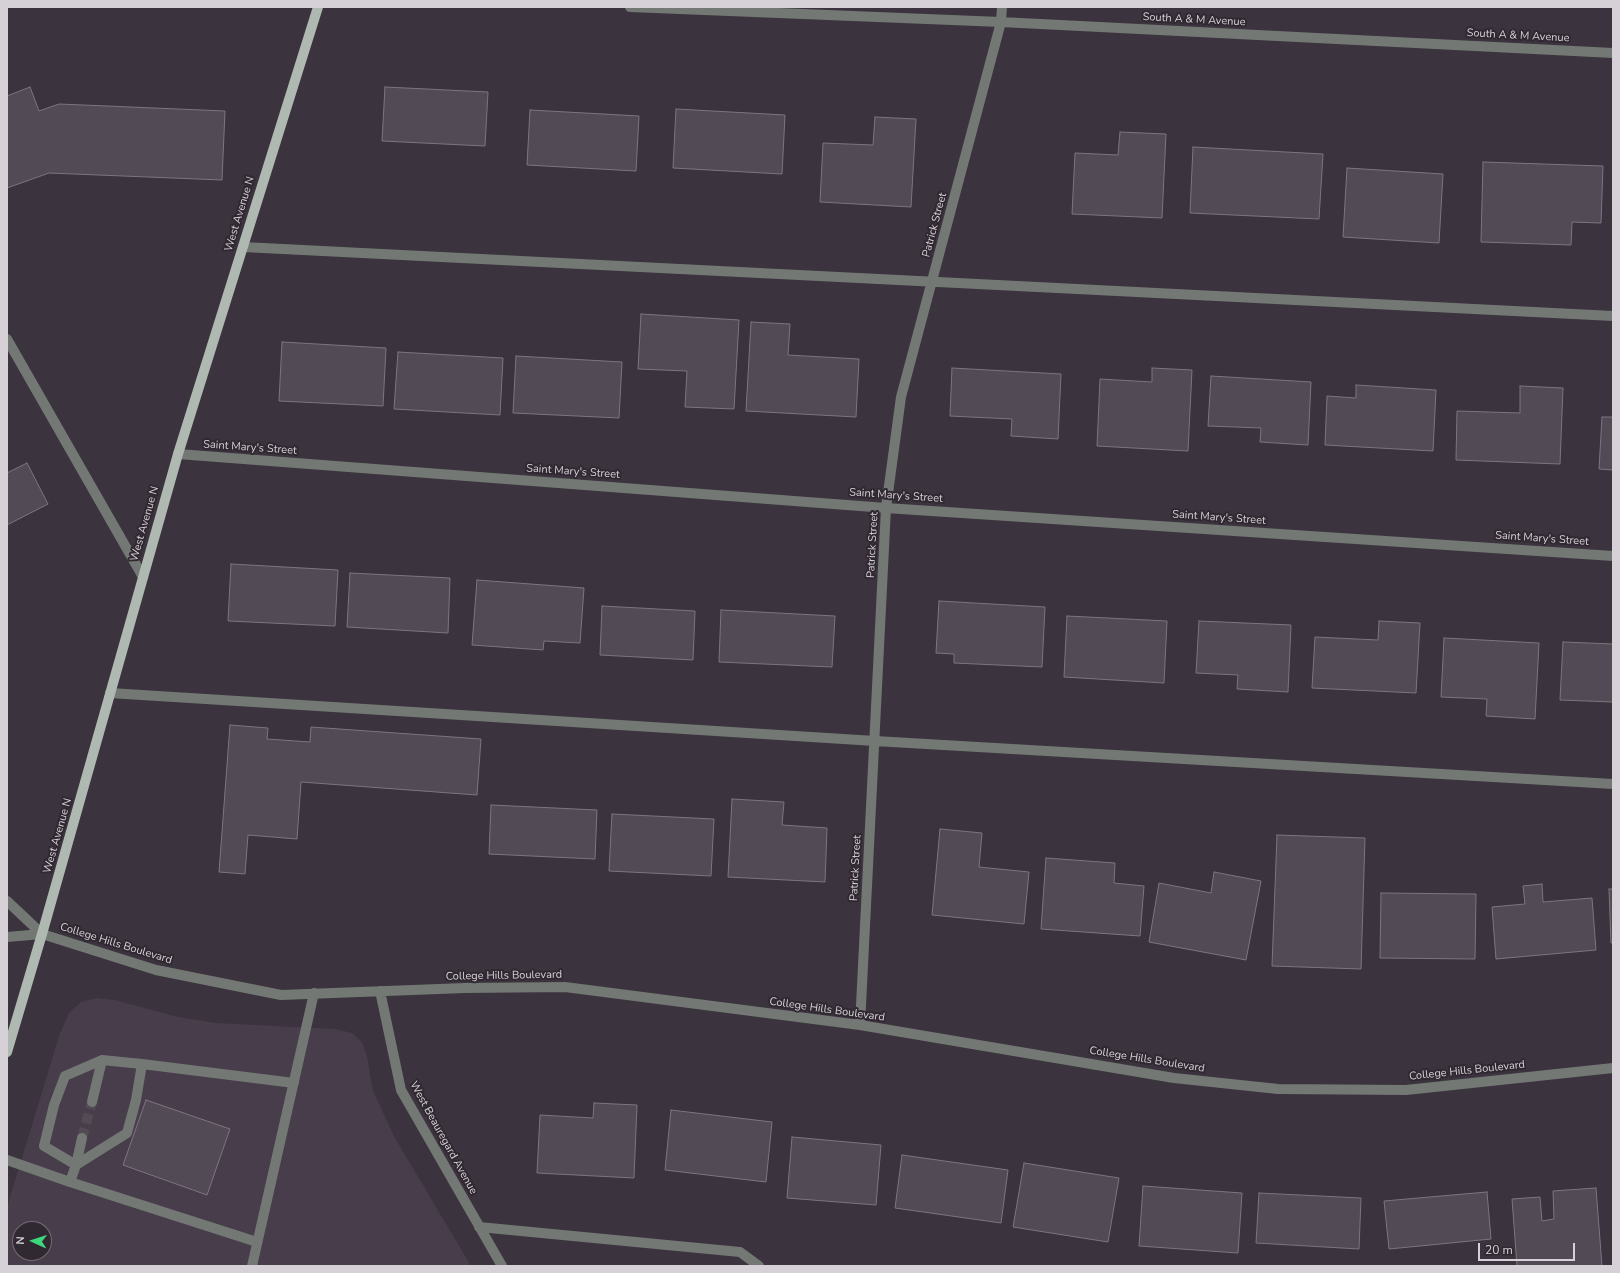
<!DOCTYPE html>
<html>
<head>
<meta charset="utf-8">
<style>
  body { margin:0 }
  #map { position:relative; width:1620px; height:1273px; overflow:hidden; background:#3b333d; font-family:"Nunito Sans",sans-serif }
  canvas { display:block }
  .frame { position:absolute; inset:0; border:8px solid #d6d1d7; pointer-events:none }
  .north { position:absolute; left:12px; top:1221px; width:40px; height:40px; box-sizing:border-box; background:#312932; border:1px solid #736c74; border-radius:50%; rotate:273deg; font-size:11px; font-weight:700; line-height:16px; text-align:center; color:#d6d1d7 }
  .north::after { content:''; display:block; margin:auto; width:14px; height:18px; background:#3dd77e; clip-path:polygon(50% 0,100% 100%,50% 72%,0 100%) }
  .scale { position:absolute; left:1478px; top:1243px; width:97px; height:18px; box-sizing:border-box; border:2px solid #d6d1d7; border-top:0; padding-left:5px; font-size:12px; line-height:14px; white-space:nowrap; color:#d6d1d7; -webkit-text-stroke:3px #312932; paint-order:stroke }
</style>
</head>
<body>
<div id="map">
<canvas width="1620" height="1273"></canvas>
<div class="frame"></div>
<div class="north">N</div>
<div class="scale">20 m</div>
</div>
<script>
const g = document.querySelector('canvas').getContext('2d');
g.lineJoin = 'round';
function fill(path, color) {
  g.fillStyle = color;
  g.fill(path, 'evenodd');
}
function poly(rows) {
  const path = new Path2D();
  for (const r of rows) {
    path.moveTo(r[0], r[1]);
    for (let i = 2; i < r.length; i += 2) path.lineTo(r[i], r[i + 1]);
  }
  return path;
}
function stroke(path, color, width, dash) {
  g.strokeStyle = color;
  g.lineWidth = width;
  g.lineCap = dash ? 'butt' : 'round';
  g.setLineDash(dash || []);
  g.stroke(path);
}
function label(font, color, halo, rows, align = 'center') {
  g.font = font + ' "Nunito Sans",sans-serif';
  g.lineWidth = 4;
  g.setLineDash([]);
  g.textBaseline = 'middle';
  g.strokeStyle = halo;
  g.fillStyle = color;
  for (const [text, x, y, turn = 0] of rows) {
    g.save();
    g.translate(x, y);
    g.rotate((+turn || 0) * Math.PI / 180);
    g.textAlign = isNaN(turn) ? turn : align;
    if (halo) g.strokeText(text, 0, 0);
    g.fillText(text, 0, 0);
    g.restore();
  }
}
fill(poly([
  [96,998,115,1000,178,1017,216,1023,335,1029,352,1033,362,1042,367,1056,373,1091,395,1138,471,1266,7,1266,7,1207,60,1033,69,1013,81,1002],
  [20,1229,44,1229,44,1253,20,1253]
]), '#483d4b');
const building = poly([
  [30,87,39,111,59,104,225,111,222,180,49,173,7,188,7,96,30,87],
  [385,87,488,92,485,146,382,141,385,87],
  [676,109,785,115,782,174,673,168,676,109],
  [530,110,639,116,636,171,527,165,530,110],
  [875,117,916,119,911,207,820,202,823,143,873,145,875,117],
  [1120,132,1166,134,1162,218,1072,214,1075,153,1118,155,1120,132],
  [1193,147,1323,154,1319,219,1190,213,1193,147],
  [1483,162,1603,166,1601,223,1572,222,1571,245,1481,242,1483,162],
  [1347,168,1443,174,1439,243,1343,237,1347,168],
  [641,314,739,320,734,409,685,407,687,371,638,369,641,314],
  [751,322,790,324,788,355,859,359,856,417,746,411,751,322],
  [282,342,386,348,383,406,279,401,282,342],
  [398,352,503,358,500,415,394,409,398,352],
  [516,356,622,362,619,418,513,413,516,356],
  [952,368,1061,374,1058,439,1011,436,1012,419,950,416,952,368],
  [1152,368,1192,370,1188,451,1097,446,1100,379,1152,382,1152,368],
  [1211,376,1311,382,1308,445,1260,442,1261,428,1208,426,1211,376],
  [1356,385,1436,390,1433,451,1325,445,1327,396,1356,398,1356,385],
  [1520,386,1563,388,1560,464,1456,460,1457,411,1520,413,1520,386],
  [1602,417,1613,417,1613,470,1599,469,1602,417],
  [27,463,48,504,7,525,7,473,27,463],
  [231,564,338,570,335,626,228,621,231,564],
  [350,573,450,578,448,633,347,627,350,573],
  [477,580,584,588,580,643,544,641,543,650,472,645,477,580],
  [939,601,1045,607,1042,667,954,663,954,654,936,653,939,601],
  [602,606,695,611,693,660,600,655,602,606],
  [721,610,835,616,832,667,719,662,721,610],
  [1067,616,1167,621,1164,683,1064,677,1067,616],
  [1199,621,1291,625,1288,692,1237,689,1238,675,1196,673,1199,621],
  [1379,621,1420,623,1416,693,1312,688,1315,637,1378,640,1379,621],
  [1444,638,1539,643,1535,719,1486,716,1487,699,1441,697,1444,638],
  [1563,642,1613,644,1613,702,1560,700,1563,642],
  [230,725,268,728,267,739,310,742,311,727,481,739,477,795,301,782,297,839,248,835,245,874,219,872,230,725],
  [732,799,784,802,782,825,827,828,825,882,728,877,732,799],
  [491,805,597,810,595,859,489,854,491,805],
  [612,814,714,819,711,876,609,871,612,814],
  [940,829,982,833,979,867,1029,872,1024,924,932,915,940,829],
  [1277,835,1365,838,1361,969,1272,966,1277,835],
  [1046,858,1115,863,1114,883,1144,886,1140,936,1041,929,1046,858],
  [1214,872,1261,881,1246,960,1149,942,1159,883,1211,893,1214,872],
  [1542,884,1543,902,1592,898,1596,950,1496,959,1492,907,1525,904,1523,886,1542,884],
  [1609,889,1613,889,1613,943,1611,943,1609,889],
  [1381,893,1476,894,1475,959,1380,958,1381,893],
  [146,1100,230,1129,207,1195,123,1165,146,1100],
  [594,1103,637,1105,634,1178,537,1173,540,1115,593,1118,594,1103],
  [671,1110,772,1122,766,1182,665,1170,671,1110],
  [792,1137,881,1145,876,1205,787,1198,792,1137],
  [902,1155,1008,1170,1001,1223,895,1208,902,1155],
  [1024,1163,1119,1178,1108,1242,1013,1227,1024,1163],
  [1143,1186,1242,1193,1238,1253,1139,1246,1143,1186],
  [1596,1188,1602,1266,1517,1266,1512,1199,1540,1197,1542,1221,1554,1219,1553,1191,1596,1188],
  [1487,1192,1491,1239,1389,1249,1384,1201,1487,1192],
  [1259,1193,1361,1198,1359,1249,1256,1243,1259,1193]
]);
fill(building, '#524a54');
stroke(building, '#7e7580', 1);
stroke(poly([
  [82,1138,92,1102]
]), '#524b54', 10, [10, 5]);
stroke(poly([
  [630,7,1001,22,1613,53],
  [243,247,1613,316],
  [7,339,143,577],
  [178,454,886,508,1613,556],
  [110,693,875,741,1613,784],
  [7,901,42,934],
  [7,937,42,934,156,970,281,995,465,988,565,987,860,1025,1174,1078,1278,1089,1406,1090,1613,1068],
  [380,991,401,1090,502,1266],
  [860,1025,886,508,901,397,1001,22,1002,7],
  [142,1064,294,1083],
  [92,1102,102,1060,65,1076,54,1105,44,1146,76,1165,127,1133,136,1100,142,1064,102,1060],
  [7,1160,70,1182,257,1242],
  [70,1182,76,1165,82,1138],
  [479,1227,740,1252,759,1266],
  [252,1266,314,993]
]), '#737874', 10);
stroke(poly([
  [7,1052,42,934,178,454,318,7]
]), '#afb9b1', 10);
label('11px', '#d6d1d7', '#312932', [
  ["South A & M Avenue",1194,20,3],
  ["South A & M Avenue",1518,36,3],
  ["West Avenue N",240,214,-73],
  ["Patrick Street",935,225,-75],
  ["Saint Mary's Street",250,448,4],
  ["Saint Mary's Street",573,472,4],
  ["Saint Mary's Street",896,496,4],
  ["Saint Mary's Street",1219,518,4],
  ["West Avenue N",145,524,-74],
  ["Saint Mary's Street",1542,539,4],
  ["Patrick Street",873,545,-87],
  ["West Avenue N",58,836,-74],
  ["Patrick Street",856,868,-87],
  ["College Hills Boulevard",116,944,17],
  ["College Hills Boulevard",504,976,-1],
  ["College Hills Boulevard",827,1010,8],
  ["College Hills Boulevard",1147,1060,9],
  ["College Hills Boulevard",1467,1071,-6],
  ["West Beauregard Avenue",443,1138,61]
]);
</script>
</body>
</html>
